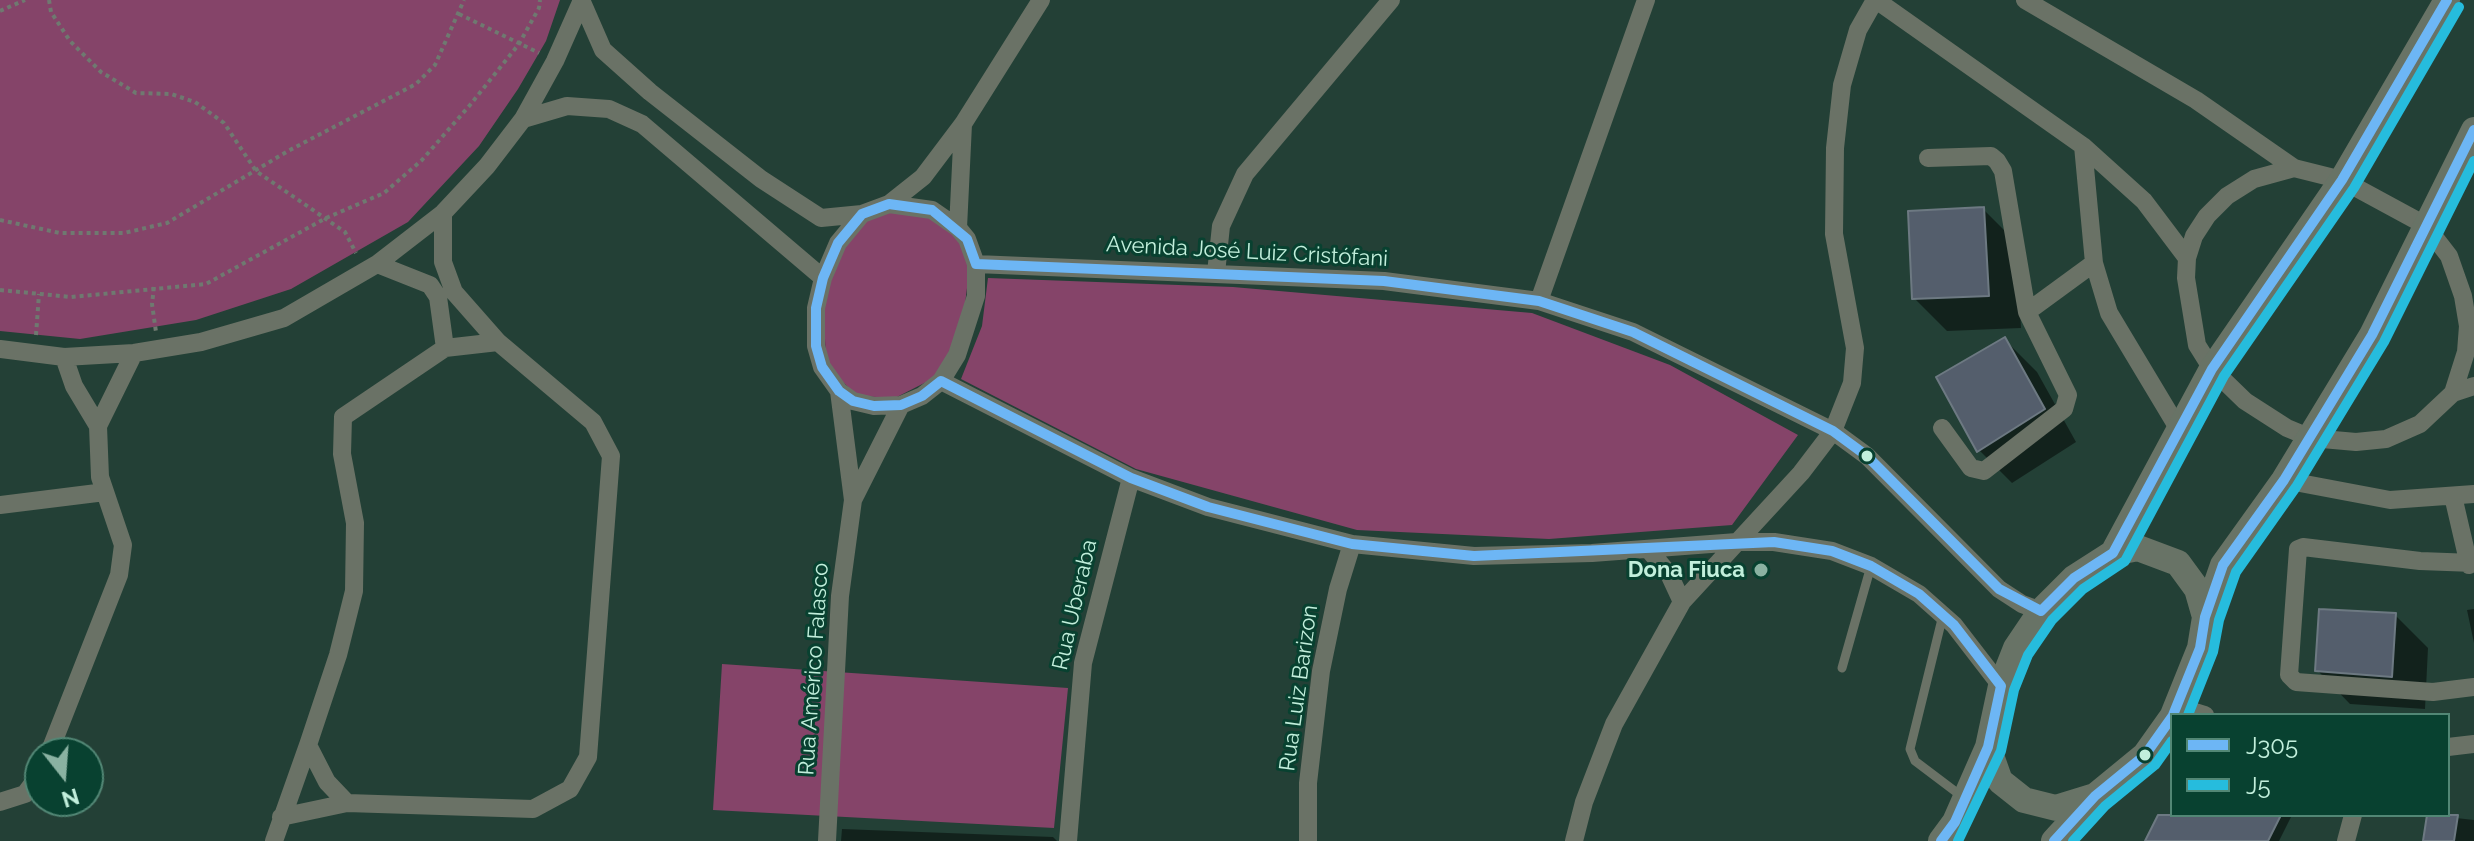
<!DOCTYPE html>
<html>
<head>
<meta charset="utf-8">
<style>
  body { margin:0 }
  #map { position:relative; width:2474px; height:841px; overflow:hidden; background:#234036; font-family:Raleway,sans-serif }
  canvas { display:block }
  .legend { position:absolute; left:2170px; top:713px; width:280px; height:104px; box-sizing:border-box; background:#084130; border:2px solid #528775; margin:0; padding:10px 14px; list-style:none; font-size:24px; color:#c2efdc }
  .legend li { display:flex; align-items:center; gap:16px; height:40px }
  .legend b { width:40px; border:2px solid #528775 }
  .north { position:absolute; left:24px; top:737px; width:80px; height:80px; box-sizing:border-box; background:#084130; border:2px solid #528775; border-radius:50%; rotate:163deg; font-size:22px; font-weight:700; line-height:32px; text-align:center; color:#c2efdc }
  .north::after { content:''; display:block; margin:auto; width:28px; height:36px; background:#8ab2a2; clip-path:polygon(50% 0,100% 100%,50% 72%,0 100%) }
</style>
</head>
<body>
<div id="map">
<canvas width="2474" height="841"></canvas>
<ul class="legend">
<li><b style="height:10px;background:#6db6f5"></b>J305</li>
<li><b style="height:10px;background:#26bcdd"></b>J5</li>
</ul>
<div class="north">N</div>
</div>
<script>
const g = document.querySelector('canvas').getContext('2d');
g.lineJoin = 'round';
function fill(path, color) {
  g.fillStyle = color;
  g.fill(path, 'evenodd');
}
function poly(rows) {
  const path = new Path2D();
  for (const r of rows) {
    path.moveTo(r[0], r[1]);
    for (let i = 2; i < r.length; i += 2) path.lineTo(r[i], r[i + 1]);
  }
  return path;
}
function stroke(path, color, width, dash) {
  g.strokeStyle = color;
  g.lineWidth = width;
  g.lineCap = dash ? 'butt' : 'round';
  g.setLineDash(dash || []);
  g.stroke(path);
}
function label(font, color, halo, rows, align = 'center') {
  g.font = font + ' Raleway,sans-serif';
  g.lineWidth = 6;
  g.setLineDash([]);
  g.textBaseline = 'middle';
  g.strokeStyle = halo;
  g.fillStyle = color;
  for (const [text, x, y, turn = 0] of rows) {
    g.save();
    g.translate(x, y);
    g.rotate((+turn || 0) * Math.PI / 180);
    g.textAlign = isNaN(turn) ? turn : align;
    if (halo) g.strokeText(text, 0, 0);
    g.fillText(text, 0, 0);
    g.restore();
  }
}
fill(poly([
  [0,0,560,0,546,41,518,89,479,146,408,222,291,289,196,320,80,339,0,331],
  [889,211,929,215,956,234,970,264,962,328,938,376,895,398,857,396,826,365,824,312,829,275,845,244,865,218],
  [988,278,1233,287,1532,313,1670,365,1798,435,1732,525,1549,539,1357,530,1136,469,961,379,982,326],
  [722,664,1068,688,1054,828,713,810]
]), '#854469');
fill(poly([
  [1983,209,2016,242,2021,328,1947,331,1914,298],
  [2004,339,2037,372,2076,442,2012,483,1979,450],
  [2474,609,2474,643,2467,610],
  [2395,615,2428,648,2425,709,2350,704,2318,671],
  [2175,815,2292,815,2279,841,2147,841],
  [2429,815,2474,820,2474,841,2425,841],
  [842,829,1053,837,1057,841,841,841]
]), '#0007');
const building = poly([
  [1984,207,1989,296,1912,299,1908,211,1984,207],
  [2005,337,2045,409,1977,452,1936,377,2005,337],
  [2319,609,2396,613,2392,677,2315,671,2319,609],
  [2158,815,2281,815,2268,841,2145,841,2158,815],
  [2427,815,2458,815,2454,841,2423,841,2427,815]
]);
fill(building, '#545e6c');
stroke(building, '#6d7982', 2);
stroke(poly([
  [49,0,51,12,70,41,101,72,136,93,171,94,195,102,224,123,256,171,345,232,356,253],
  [0,11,25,0],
  [459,14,539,53],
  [0,220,60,233,124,233,167,223,288,151,416,84,435,65,464,0],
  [154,287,152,304,156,332],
  [0,290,71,297,206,284,326,218,384,193,422,160,470,105,519,44,539,8,540,0],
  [36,335,39,294]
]), '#6f7970', 4, [4, 4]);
stroke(poly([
  [1943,615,1910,749,1915,761,1964,798],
  [1842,668,1871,566]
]), '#6a7266', 9);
stroke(poly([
  [1876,0,2083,146,2144,201,2187,258],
  [2025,0,2196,100,2294,168],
  [582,2,603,50,650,92,761,179,821,218,862,214],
  [523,119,567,106,609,109,642,124,823,278],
  [2083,146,2094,263,2109,313,2178,428],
  [1928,158,1991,156,1997,161,2003,171,2027,312],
  [2294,168,2342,180,2425,225,2449,256,2463,296,2468,326,2466,352,2453,393,2420,424,2386,439,2356,442,2311,438,2287,428,2245,401,2212,369,2197,345,2186,278,2187,258,2194,236,2207,216,2227,196,2254,179,2294,168],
  [889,204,932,210,958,228,967,239,976,264,976,296,957,355,941,381,922,396,901,405,874,406,853,401,839,391,822,367,816,346,816,308,823,278,838,243,862,214,889,204],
  [889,204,923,177,963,124,1041,0],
  [443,213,443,262,454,292,498,342],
  [958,228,963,124],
  [377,264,430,285,438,297,445,348],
  [976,264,1384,281,1539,301,1633,332,1833,431,1867,456,1999,589,2022,604,2041,611],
  [1216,273,1221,226,1245,174,1391,0],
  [1539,301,1646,0],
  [0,349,64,357,134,353,201,342,284,318,377,264,443,213,487,166,523,119,555,61,582,0],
  [64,357,74,386,98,426],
  [941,381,1131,478,1208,507,1352,544,1474,556,1592,553,1737,542,1774,542,1832,551,1871,566,1919,594,1954,625,2001,686],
  [2453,393,2474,386],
  [1942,428,1971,468,1984,471,2064,409,2068,395,2027,312,2094,263],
  [2284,480,2390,500,2474,494],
  [2453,496,2469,565],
  [853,500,901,405],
  [0,505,105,492],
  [1648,549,1669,574,1682,602],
  [2474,563,2420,561,2303,547,2298,549,2289,675,2296,682,2433,692,2474,687],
  [2179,707,2205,715],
  [2448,747,2474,744],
  [49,753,119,575,123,545,100,477,98,426,134,353],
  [0,802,25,794,40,774],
  [281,817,347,803,533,809,570,789,588,757,611,456,593,422,498,342,445,348,343,417,342,454,355,523,354,591,338,655,308,745,327,782,347,803],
  [274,841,308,745],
  [827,841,840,596,853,500,839,391],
  [1068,841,1083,663,1131,478],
  [1308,841,1308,783,1321,671,1338,589,1352,544],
  [1574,841,1584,802,1614,724,1682,602,1801,473,1833,431,1852,383,1855,348,1834,234,1835,148,1842,85,1858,30,1875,0],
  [2346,841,2353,815]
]), '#6a7266', 18);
stroke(poly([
  [2113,553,2138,548,2178,563,2197,589,2205,617],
  [2173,715,2200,648,2205,617,2223,565,2284,480,2372,335,2474,130],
  [1988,747,2000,781,2024,800,2056,808,2095,796],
  [1941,841,1955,822,1988,747,2001,686,2016,648,2041,611,2074,578,2113,553,2212,369,2342,180,2447,0],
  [2054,841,2095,796,2145,755,2172,717]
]), '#687366', 26);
stroke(poly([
  [2173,715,2200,648,2205,617,2223,565,2284,480,2372,335,2474,130],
  [1941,841,1955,822,1988,747,2001,686,1954,625,1919,594,1871,566,1832,551,1774,542,1474,556,1352,544,1208,507,1131,478,941,381,922,396,901,405,874,406,853,401,839,391,822,367,816,346,816,308,823,278,838,243,862,214,889,204,932,210,967,239,976,264,1384,281,1539,301,1633,332,1833,431,1867,456,1999,589,2041,611,2074,578,2113,553,2212,369,2342,180,2447,0],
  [2054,841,2095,796,2145,755,2172,717]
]), '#6db6f5', 10);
stroke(poly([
  [2188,715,2213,652,2219,620,2236,572,2296,487,2384,342,2474,161],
  [1958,841,2001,751,2014,690,2028,655,2052,620,2083,589,2125,561,2224,376,2354,188,2459,7],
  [2073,841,2105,806,2155,765,2172,741]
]), '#26bcdd', 10);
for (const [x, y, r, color] of [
  [1867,456,7,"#c2efdc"],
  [1761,570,8,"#8ab2a2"],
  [2145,755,7,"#c2efdc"]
]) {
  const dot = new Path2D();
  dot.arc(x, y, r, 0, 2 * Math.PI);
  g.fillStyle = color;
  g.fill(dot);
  stroke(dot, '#084130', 3);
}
label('22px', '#c2efdc', '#084130', [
  ["Avenida José Luiz Cristófani",1247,252,3],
  ["Rua Uberaba",1075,605,-77],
  ["Rua Américo Falasco",814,669,-86],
  ["Rua Luiz Barizon",1299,688,-82]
]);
label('bold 22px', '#c2efdc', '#084130', [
  ["Dona Fiuca",1745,570]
], 'right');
</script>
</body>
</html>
